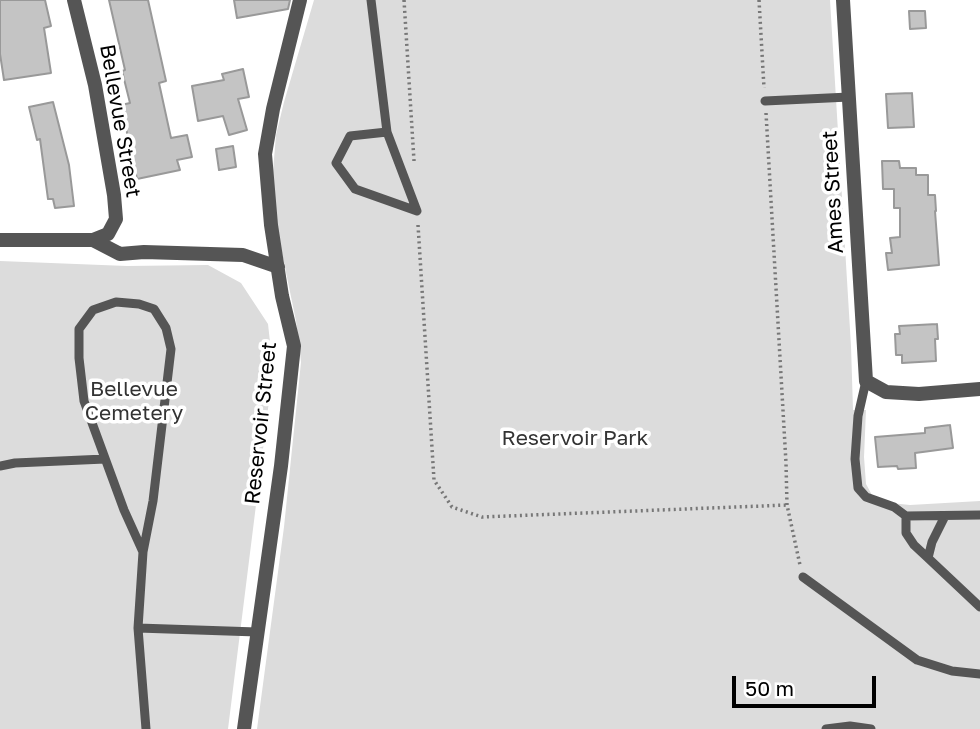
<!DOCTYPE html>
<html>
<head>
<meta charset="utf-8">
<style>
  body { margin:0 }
  #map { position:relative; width:980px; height:729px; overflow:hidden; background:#fff; font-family:"Golos Text",sans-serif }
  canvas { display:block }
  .scale { position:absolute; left:732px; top:676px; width:144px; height:32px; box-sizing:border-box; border:4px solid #000; border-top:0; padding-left:9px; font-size:21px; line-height:24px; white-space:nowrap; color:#000; -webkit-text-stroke:5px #fff; paint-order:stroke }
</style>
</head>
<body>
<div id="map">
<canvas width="980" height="729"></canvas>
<div class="scale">50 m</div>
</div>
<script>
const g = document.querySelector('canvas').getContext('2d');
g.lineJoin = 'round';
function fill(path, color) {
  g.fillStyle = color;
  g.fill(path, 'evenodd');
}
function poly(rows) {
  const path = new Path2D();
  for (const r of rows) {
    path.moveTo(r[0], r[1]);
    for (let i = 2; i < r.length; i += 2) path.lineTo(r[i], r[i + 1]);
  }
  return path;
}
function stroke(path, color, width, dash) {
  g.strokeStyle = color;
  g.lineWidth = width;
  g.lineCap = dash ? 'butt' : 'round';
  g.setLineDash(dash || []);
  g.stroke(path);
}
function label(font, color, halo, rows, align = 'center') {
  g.font = font + ' "Golos Text",sans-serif';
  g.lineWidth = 7;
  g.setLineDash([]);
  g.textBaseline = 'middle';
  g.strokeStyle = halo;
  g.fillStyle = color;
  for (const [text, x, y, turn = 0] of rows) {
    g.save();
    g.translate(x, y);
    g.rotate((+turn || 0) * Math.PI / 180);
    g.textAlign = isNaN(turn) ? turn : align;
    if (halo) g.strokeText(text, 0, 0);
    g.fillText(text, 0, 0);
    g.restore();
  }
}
fill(poly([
  [314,0,830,0,851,346,853,410,866,410,864,457,866,484,872,495,891,503,910,505,980,501,980,729,257,729,284,527,301,362,296,321,274,214,273,171,276,135,284,102],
  [0,261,127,266,208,265,241,283,268,324,273,369,228,729,0,729]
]), '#dcdcdc');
const building = poly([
  [0,0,45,0,51,26,44,28,51,73,4,80,0,54,0,0],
  [109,0,148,0,166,81,159,83,171,138,187,135,192,157,177,160,180,170,137,179,121,105,130,103,122,71,125,70,109,0],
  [234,0,290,0,288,9,237,18,234,0],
  [909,11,925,11,926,28,910,29,909,11],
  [243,69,249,97,238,99,247,130,229,135,223,116,198,121,192,86,224,80,222,74,243,69],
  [912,93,914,127,888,128,886,94,912,93],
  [53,102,69,165,74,206,55,208,53,199,48,199,40,139,37,140,29,107,53,102],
  [233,146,236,167,219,170,216,149,233,146],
  [882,161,899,161,900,168,916,168,916,175,928,175,928,195,935,195,936,211,935,211,939,265,888,270,886,253,892,253,890,238,900,237,900,208,894,208,894,189,883,189,882,161],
  [937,324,938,339,935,339,936,361,902,363,902,355,896,355,895,334,900,334,899,326,937,324],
  [950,425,953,448,915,453,916,468,898,469,897,466,878,467,875,437,925,433,925,428,950,425]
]);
fill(building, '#c4c4c4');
stroke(building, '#999', 2);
stroke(poly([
  [404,0,414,161],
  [759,0,764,88],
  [766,113,786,463,787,505,800,565],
  [418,225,434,480,452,507,482,517,787,505]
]), '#777', 3.5, [2, 3.5]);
stroke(poly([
  [371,0,387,132],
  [765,101,849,97],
  [387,132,417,211,355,189,336,163,350,136,387,132],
  [116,302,139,304,154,309,166,328,171,349,153,501,143,552,124,510,84,401,79,358,79,329,93,310,116,302],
  [866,381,858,416,855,459,858,488,866,497,894,507,906,516],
  [0,466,15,463,105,459],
  [945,516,932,542,928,558,914,545,906,533,906,516,980,515],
  [143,552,138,628,146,729],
  [928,558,980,607],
  [803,577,917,660,952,671,980,674],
  [138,628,257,632],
  [826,729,850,726,871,729]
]), '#555', 9);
stroke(poly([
  [74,0,95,85,114,195,116,219,108,234,93,240],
  [843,0,866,381,886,392,919,394,980,389],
  [0,240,93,240,120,254,144,252,243,255,278,267],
  [244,729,281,466,294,346,282,296,271,225,265,154,273,109,300,0]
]), '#555', 14);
label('21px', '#000', '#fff', [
  ["Bellevue Street",120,121,80],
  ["Ames Street",833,192,-93],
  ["Reservoir Street",261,423,-84]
]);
label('21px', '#333', '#fff', [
  ["Bellevue",134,389],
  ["Cemetery",134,413],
  ["Reservoir Park",575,438]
]);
</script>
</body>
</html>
